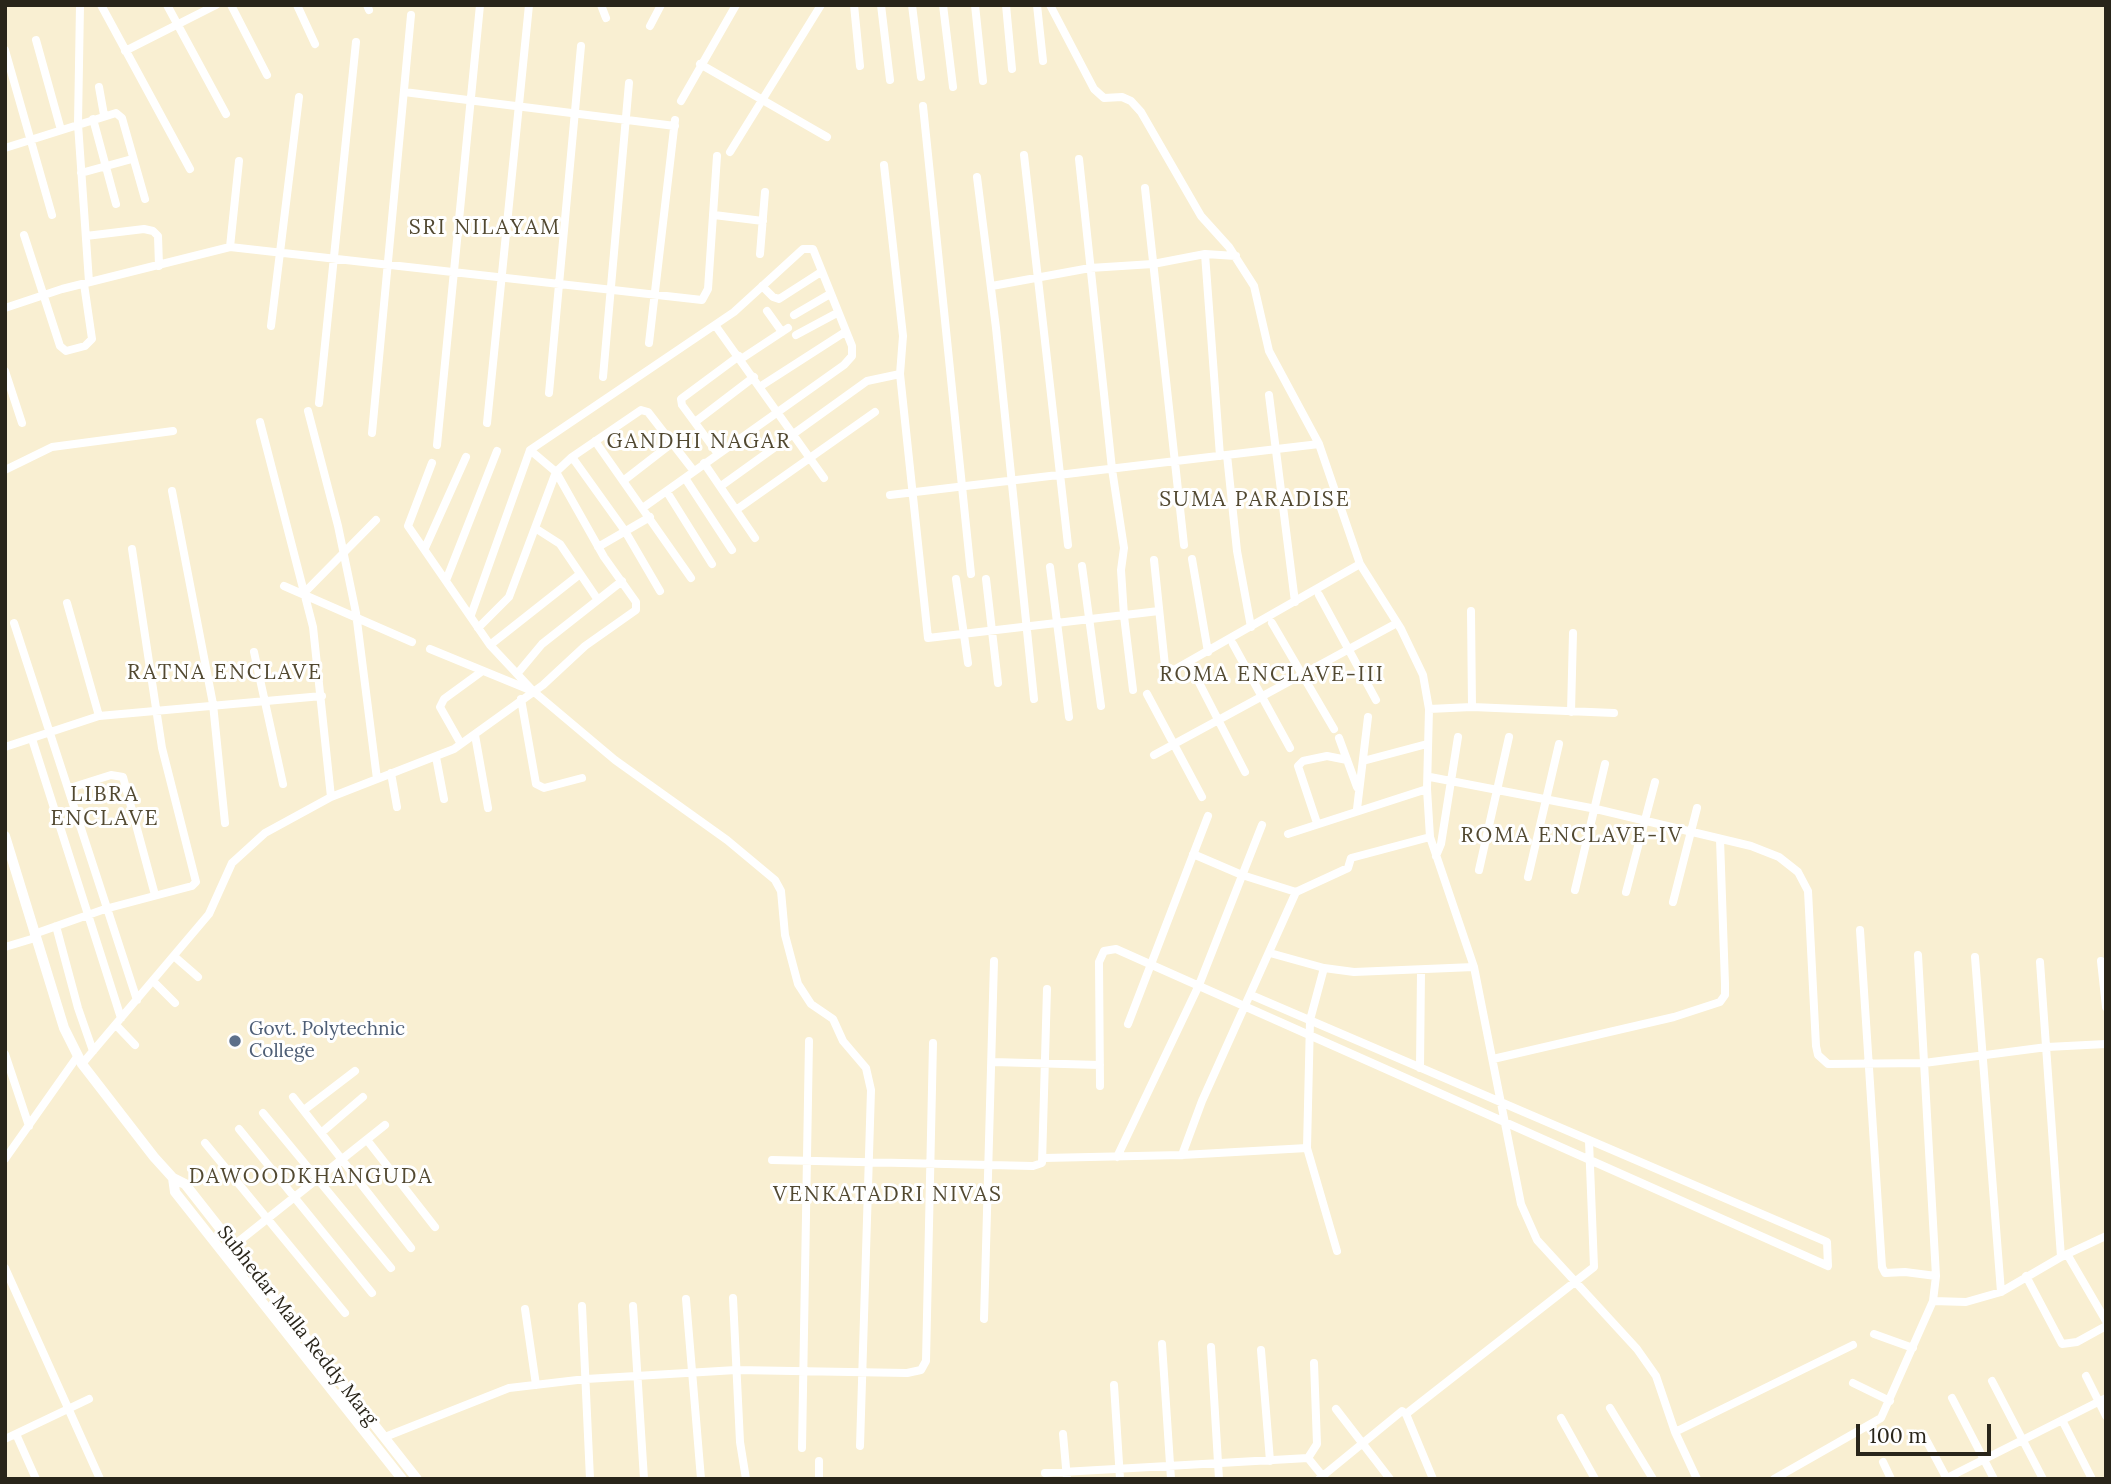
<!DOCTYPE html>
<html>
<head>
<meta charset="utf-8">
<style>
  body { margin:0 }
  #map { position:relative; width:2111px; height:1484px; overflow:hidden; background:#f9efd2; font-family:Lora,serif }
  canvas { display:block }
  .frame { position:absolute; inset:0; border:7px solid #29251a; pointer-events:none }
  .scale { position:absolute; left:1856px; top:1424px; width:135px; height:32px; box-sizing:border-box; border:4px solid #29251a; border-top:0; padding-left:9px; font-size:21px; line-height:24px; white-space:nowrap; color:#29251a; -webkit-text-stroke:5px #fff; paint-order:stroke }
</style>
</head>
<body>
<div id="map">
<canvas width="2111" height="1484"></canvas>
<div class="frame"></div>
<div class="scale">100 m</div>
</div>
<script>
const g = document.querySelector('canvas').getContext('2d');
g.lineJoin = 'round';
function poly(rows) {
  const path = new Path2D();
  for (const r of rows) {
    path.moveTo(r[0], r[1]);
    for (let i = 2; i < r.length; i += 2) path.lineTo(r[i], r[i + 1]);
  }
  return path;
}
function stroke(path, color, width, dash) {
  g.strokeStyle = color;
  g.lineWidth = width;
  g.lineCap = dash ? 'butt' : 'round';
  g.setLineDash(dash || []);
  g.stroke(path);
}
function label(font, color, halo, rows, align = 'center') {
  g.font = font + ' Lora,serif';
  g.lineWidth = 6;
  g.setLineDash([]);
  g.textBaseline = 'middle';
  g.strokeStyle = halo;
  g.fillStyle = color;
  for (const [text, x, y, turn = 0] of rows) {
    g.save();
    g.translate(x, y);
    g.rotate((+turn || 0) * Math.PI / 180);
    g.textAlign = isNaN(turn) ? turn : align;
    if (halo) g.strokeText(text, 0, 0);
    g.fillText(text, 0, 0);
    g.restore();
  }
}
stroke(poly([
  [80,5,78,124,89,282],
  [101,5,190,169],
  [167,5,226,114],
  [231,5,267,75],
  [297,5,315,44],
  [367,5,369,10],
  [601,5,606,18],
  [854,5,860,66],
  [881,5,890,80],
  [912,5,921,77],
  [943,5,953,87],
  [975,5,983,81],
  [1006,5,1012,69],
  [1037,5,1043,61],
  [1050,5,1094,89,1104,98,1122,97,1131,101,1141,112,1201,216,1229,247,1254,286,1269,351,1319,444,1360,564,1401,629,1423,675,1429,709,1427,789,1430,837,1474,967,1521,1204,1537,1240,1637,1349,1656,1376,1675,1432,1697,1479],
  [650,26,661,5],
  [36,40,61,130],
  [5,50,52,215],
  [125,51,216,5],
  [700,64,827,137],
  [99,87,104,115],
  [404,92,675,126],
  [681,101,736,5],
  [923,106,971,574],
  [93,119,116,204],
  [5,148,116,113,122,118,145,199],
  [730,152,821,5],
  [1024,155,1068,545],
  [1079,159,1112,469,1124,548,1121,570,1124,616,1133,690],
  [884,165,903,336,900,374,928,638,1159,611],
  [81,173,132,159],
  [977,177,996,328,1034,699],
  [1145,188,1184,545],
  [714,215,763,221],
  [24,235,60,346,66,351,85,346,92,339,84,284],
  [86,236,144,229,153,231,158,236,159,266],
  [230,247,239,161],
  [760,254,765,192],
  [1205,254,1220,456],
  [762,286,773,297,779,299,821,272],
  [992,286,1090,268,1153,264,1205,254,1236,256],
  [5,308,62,289,230,247,702,300,708,289,717,156],
  [767,311,782,332],
  [794,315,830,294],
  [715,325,824,478],
  [271,326,299,97],
  [796,335,837,313],
  [649,343,675,120],
  [741,359,788,328],
  [5,371,22,423],
  [603,377,629,83],
  [761,386,845,332],
  [549,393,581,46],
  [1269,395,1295,602],
  [319,403,356,42],
  [308,411,338,526,356,613,377,779],
  [260,422,313,627,331,797],
  [695,422,754,377],
  [487,423,529,5],
  [372,433,411,15],
  [595,441,691,578],
  [437,445,480,5],
  [718,454,682,405,681,399,739,356],
  [1227,455,1237,551,1251,627],
  [572,457,625,531,660,591],
  [432,463,408,526,490,645,533,691,615,760,727,840,775,880,781,891,785,935,798,984,811,1004,833,1019,843,1041,866,1068,871,1090,860,1446],
  [704,463,755,538],
  [5,470,52,447,173,431],
  [685,478,732,550],
  [623,481,672,443],
  [721,486,867,381,900,374],
  [172,491,213,704,225,823],
  [667,492,712,564],
  [890,495,1319,444],
  [736,510,875,412],
  [535,528,560,544,598,600],
  [598,547,650,517],
  [425,548,466,457],
  [1192,559,1208,652],
  [1154,560,1165,666,1174,670,1360,564],
  [1082,566,1101,706],
  [1050,567,1069,717],
  [447,578,497,451],
  [956,579,968,663],
  [986,579,998,683],
  [284,586,412,642],
  [304,593,376,520],
  [1319,595,1376,700],
  [67,603,99,716],
  [1471,611,1472,707],
  [471,615,530,450,734,312,803,249,813,249,852,346,852,356,844,365,644,507],
  [14,623,137,1000],
  [1272,623,1334,729],
  [478,628,509,597,556,472,572,457,641,410,648,412,693,470],
  [1233,644,1290,748],
  [490,645,580,574],
  [430,649,530,690],
  [254,652,283,784],
  [1192,669,1245,772],
  [517,674,542,644,622,581],
  [1147,694,1202,797],
  [521,699,536,784,544,788,582,778],
  [1429,709,1472,707,1614,713],
  [1571,712,1573,633],
  [475,735,488,808],
  [1339,738,1357,787],
  [32,739,121,1018],
  [461,744,440,707,444,699,481,672],
  [5,747,99,716,322,696],
  [1154,755,1397,623],
  [436,757,444,799],
  [1363,761,1427,744],
  [391,773,397,807],
  [1430,777,1596,809,1751,846,1779,857,1798,872,1808,891,1816,1046,1818,1055,1828,1064,1924,1063,2047,1047,2106,1044],
  [70,788,111,775,123,777,155,895],
  [1357,809,1368,717],
  [1317,823,1298,766,1303,761,1327,756,1347,760],
  [1288,834,1427,789],
  [1193,854,1242,875,1296,892],
  [1436,856,1441,844,1458,737],
  [1479,870,1509,737],
  [1528,877,1559,744],
  [1575,890,1605,764],
  [1626,892,1655,782],
  [1673,902,1697,808],
  [56,926,78,1008,93,1051],
  [1860,930,1882,1267,1885,1273,1905,1272,1936,1276],
  [34,934,105,909,192,886,196,882,162,748,132,549],
  [5,947,35,938],
  [1270,953,1324,968,1354,972,1474,967],
  [175,957,198,977],
  [1975,957,2001,1292],
  [2101,961,2106,1007],
  [2040,962,2061,1257],
  [1324,968,1310,1020,1307,1148,1337,1251],
  [153,981,175,1003],
  [1128,1024,1208,816],
  [116,1025,135,1045],
  [5,1054,29,1126],
  [1493,1059,1674,1017,1720,1002,1725,995,1725,984,1720,839],
  [993,1062,1100,1065],
  [82,1064,209,914,232,863,265,833,331,797,454,749,543,685,585,646,636,610,636,602,604,557,556,472,530,450],
  [1420,1068,1421,971],
  [1100,1086,1099,962,1104,951,1116,949,1828,1266,1827,1242,1251,995],
  [293,1097,411,1248],
  [304,1110,355,1071],
  [263,1113,391,1268],
  [239,1129,372,1293],
  [321,1133,363,1097],
  [367,1140,435,1227],
  [205,1143,345,1313],
  [1182,1155,1202,1101,1296,892,1348,868,1351,858,1430,837],
  [1117,1157,1199,985,1262,825],
  [1044,1158,1182,1155,1307,1148],
  [5,1159,77,1057],
  [772,1160,1033,1166,1042,1163,1047,989],
  [233,1246,385,1125],
  [2067,1254,2106,1321],
  [5,1268,100,1479],
  [2026,1276,2062,1344,2077,1342,2106,1326],
  [733,1298,740,1442,746,1479],
  [686,1299,701,1479],
  [1933,1301,1966,1302,2001,1292,2061,1257,2106,1236],
  [582,1306,590,1479],
  [633,1306,644,1479],
  [525,1309,536,1385],
  [984,1319,994,961],
  [1874,1334,1913,1348],
  [1162,1344,1171,1479],
  [1211,1347,1219,1479],
  [1261,1350,1270,1461],
  [2086,1376,2106,1416],
  [1992,1381,2043,1479],
  [1853,1383,1890,1401],
  [1114,1385,1120,1479],
  [1952,1398,1994,1479],
  [1610,1408,1653,1479],
  [1336,1409,1390,1479],
  [1406,1414,1433,1479],
  [1561,1418,1595,1479],
  [2062,1420,2092,1479],
  [1675,1432,1853,1345],
  [16,1434,36,1479],
  [1063,1434,1067,1479],
  [1923,1434,1947,1479],
  [385,1437,509,1388,586,1379,736,1370,907,1373,921,1370,926,1361,933,1043],
  [5,1439,89,1399],
  [802,1448,809,1041],
  [1308,1458,1317,1444,1314,1363],
  [1883,1462,1891,1479],
  [1045,1473,1308,1458,1325,1479],
  [819,1479,819,1461],
  [1319,1479,1402,1411,1406,1414,1594,1267,1589,1141],
  [1774,1479,1881,1418,1933,1301,1936,1276,1918,955],
  [1945,1479,2106,1398]
]), '#fff', 8);
stroke(poly([
  [5,836,64,1028,82,1064,154,1157,173,1178,185,1184,417,1479],
  [173,1178,175,1192,402,1479]
]), '#fff', 10);
for (const [x, y, r, color] of [
  [235,1041,7,"#5c6f8a"]
]) {
  const dot = new Path2D();
  dot.arc(x, y, r, 0, 2 * Math.PI);
  g.fillStyle = color;
  g.fill(dot);
  stroke(dot, '#fff', 2.5);
}
label('19px', '#4e5e75', '#fff', [
  ["Govt. Polytechnic",249,1030],
  ["College",249,1052]
], 'left');
label('19px', '#29251a', '#fff', [
  ["Subhedar Malla Reddy Marg",297,1326,52]
]);
g.letterSpacing = '2px';
label('21px', '#524931', '#fff', [
  ["SRI NILAYAM",485,228],
  ["GANDHI NAGAR",699,442],
  ["SUMA PARADISE",1255,500],
  ["RATNA ENCLAVE",225,673],
  ["ROMA ENCLAVE-III",1272,675],
  ["LIBRA",105,795],
  ["ENCLAVE",105,819],
  ["ROMA ENCLAVE-IV",1572,836],
  ["DAWOODKHANGUDA",311,1177],
  ["VENKATADRI NIVAS",888,1195]
]);
g.letterSpacing = '0px';
</script>
</body>
</html>
